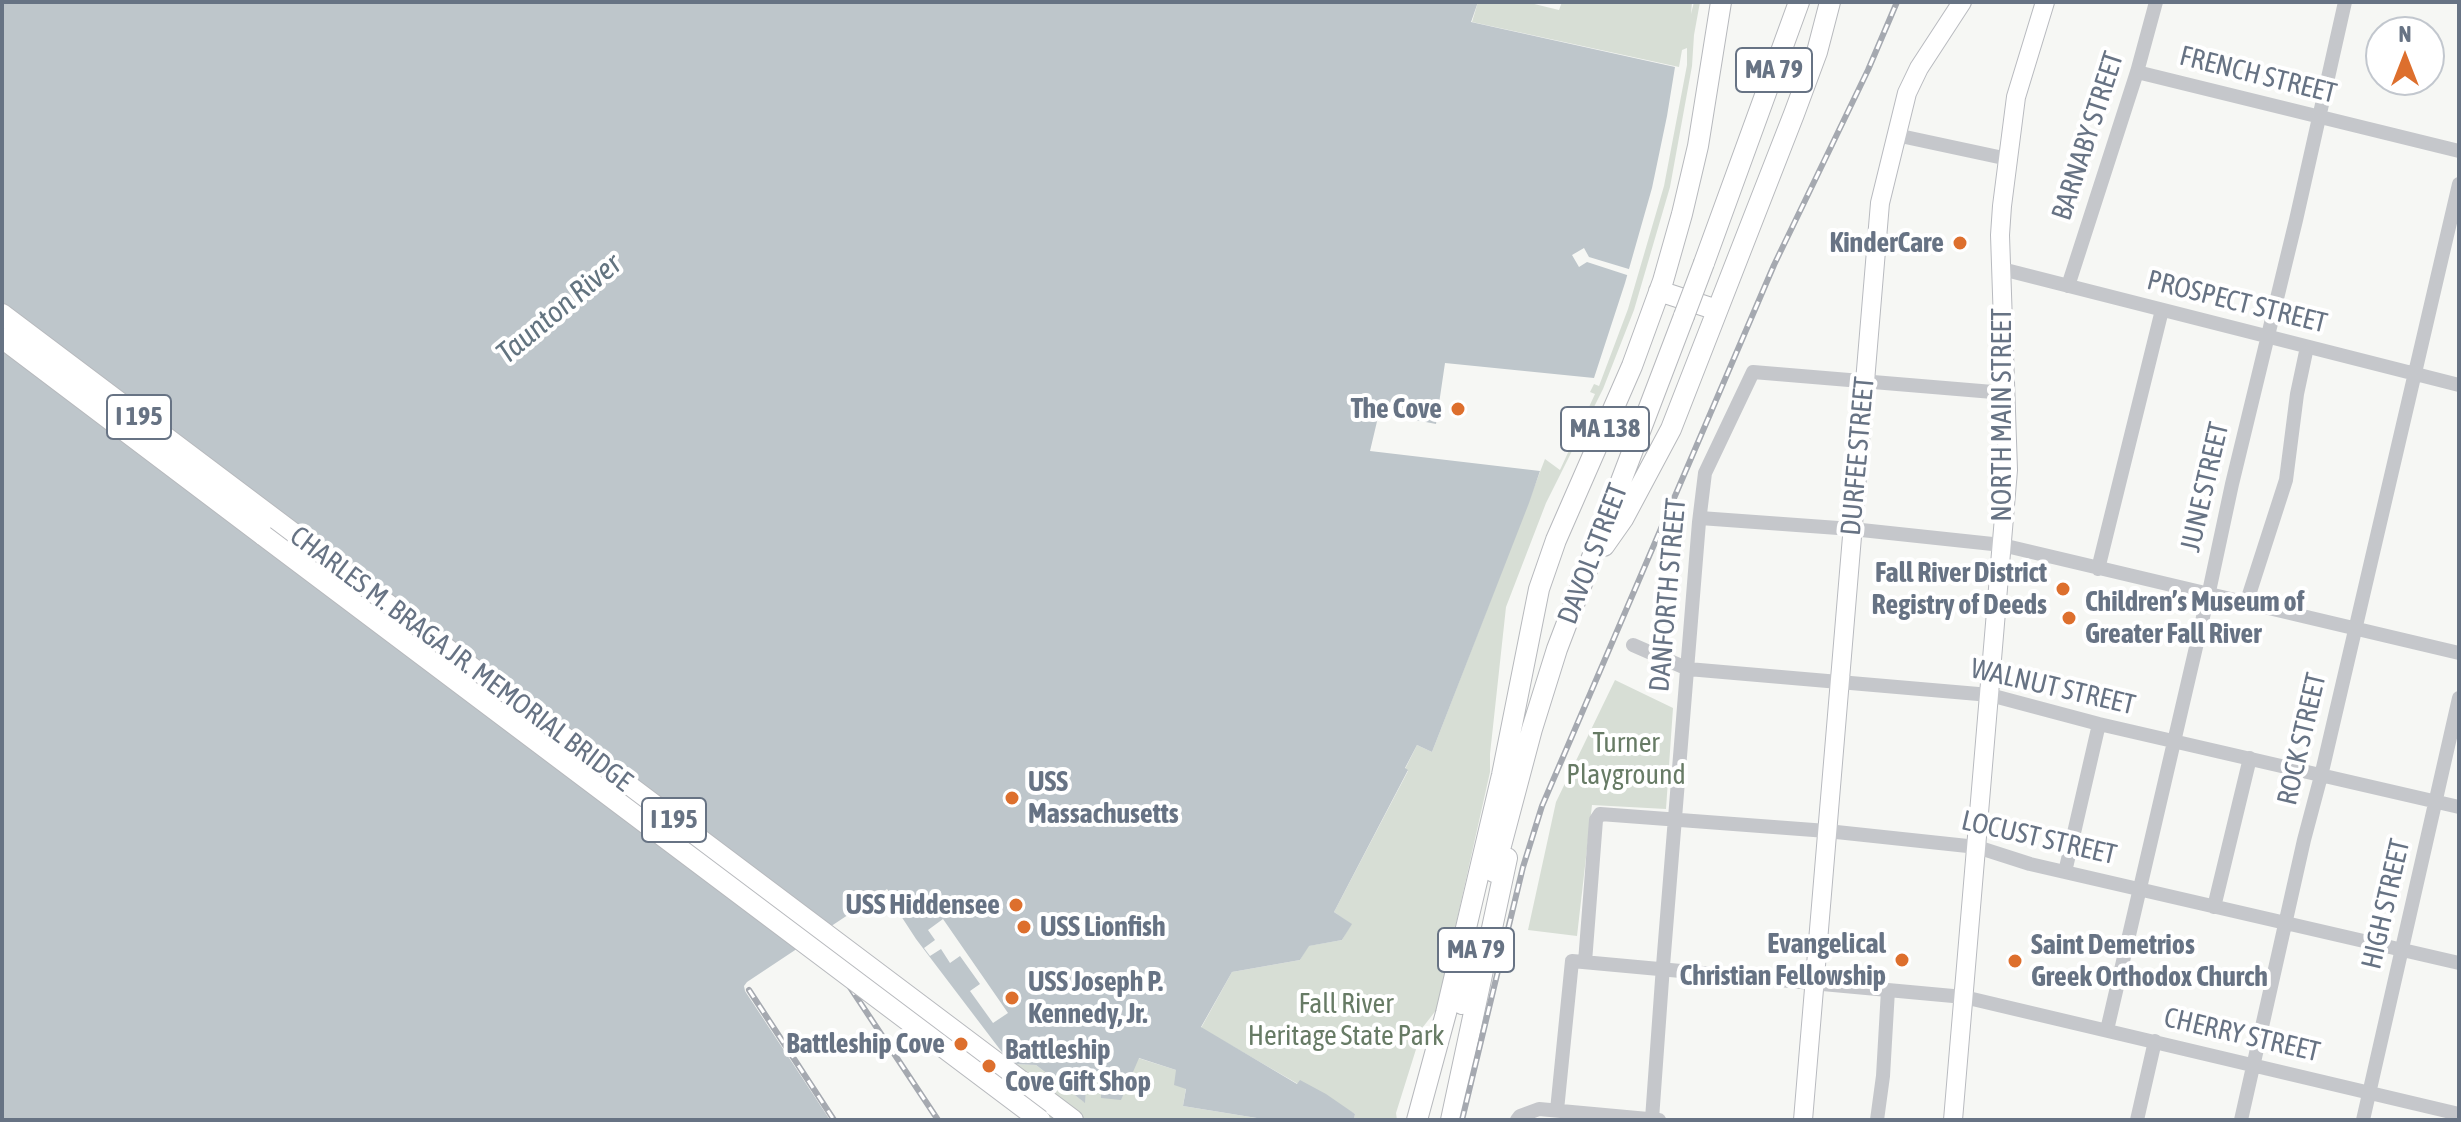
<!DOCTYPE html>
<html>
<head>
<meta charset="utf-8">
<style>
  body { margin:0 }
  #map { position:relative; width:2461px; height:1122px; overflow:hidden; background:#f6f7f4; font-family:"Asap Condensed",sans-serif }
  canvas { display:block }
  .frame { position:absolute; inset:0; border:4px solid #677384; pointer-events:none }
  .north { position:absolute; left:2365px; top:16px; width:80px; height:80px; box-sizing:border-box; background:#fff; border:2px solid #c2c7ce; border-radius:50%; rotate:0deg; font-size:22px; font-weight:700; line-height:32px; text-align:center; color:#677384 }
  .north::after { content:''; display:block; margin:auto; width:28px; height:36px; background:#dd6f2d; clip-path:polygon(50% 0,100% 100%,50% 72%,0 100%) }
</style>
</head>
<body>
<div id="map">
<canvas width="2461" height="1122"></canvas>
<div class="frame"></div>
<div class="north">N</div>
</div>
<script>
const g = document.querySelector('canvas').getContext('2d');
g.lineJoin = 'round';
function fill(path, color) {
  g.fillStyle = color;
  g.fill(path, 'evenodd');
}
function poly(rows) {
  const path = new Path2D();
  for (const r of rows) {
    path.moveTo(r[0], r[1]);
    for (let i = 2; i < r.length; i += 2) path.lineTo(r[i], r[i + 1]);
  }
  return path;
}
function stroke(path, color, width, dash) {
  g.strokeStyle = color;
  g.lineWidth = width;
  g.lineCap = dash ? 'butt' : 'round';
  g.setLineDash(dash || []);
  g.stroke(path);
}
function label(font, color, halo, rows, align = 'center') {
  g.font = font + ' "Asap Condensed",sans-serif';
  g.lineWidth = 8;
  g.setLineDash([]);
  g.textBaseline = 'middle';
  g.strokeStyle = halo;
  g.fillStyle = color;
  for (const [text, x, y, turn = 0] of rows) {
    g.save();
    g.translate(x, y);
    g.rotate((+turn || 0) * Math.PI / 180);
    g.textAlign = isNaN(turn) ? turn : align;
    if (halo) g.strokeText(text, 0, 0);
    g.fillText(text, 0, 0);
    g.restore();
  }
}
fill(poly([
  [1478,2,1526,2,1559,10,1562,2,1692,2,1691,14,1694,2,1700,2,1694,35,1692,66,1670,187,1634,310,1603,389,1546,503,1506,607,1490,754,1490,772,1437,1009,1423,1027,1396,1113,1397,1120,1354,1120,1355,1114,1298,1084,1201,1028,1232,972,1300,960,1308,946,1342,940,1351,924,1334,912,1408,771,1405,769,1417,745,1432,752,1545,459,1560,470,1595,394,1590,392,1594,384,1599,386,1628,309,1664,186,1687,65,1687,48,1682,50,1679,67,1472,22],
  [1615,680,1673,708,1666,809,1592,805,1577,936,1528,930,1556,802],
  [1138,1058,1176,1070,1186,1088,1183,1106,1269,1120,1030,1120,1011,1064,1036,1065,1084,1102,1087,1070,1101,1072]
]), '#d7ded5');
fill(poly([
  [2,2,1478,2,1471,22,1675,67,1667,116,1652,188,1625,283,1594,378,1445,363,1436,424,1379,413,1370,451,1540,471,1529,503,1432,752,1417,745,1405,768,1408,770,1334,912,1352,924,1342,940,1309,946,1300,960,1232,972,1201,1027,1297,1084,1300,1080,1326,1094,1355,1114,1354,1120,1269,1120,1183,1106,1186,1089,1174,1085,1176,1070,1139,1058,1121,1100,1101,1098,1101,1072,1087,1070,1085,1103,1036,1065,1011,1064,916,939,890,899,892,896,887,889,747,982,744,986,745,991,830,1120,2,1120]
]), '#bec6cb');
fill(poly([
  [1584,248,1589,257,1632,270,1630,276,1587,262,1579,267,1572,255],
  [943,919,1008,1013,993,1023,970,991,980,984,960,956,950,963,941,949,930,956,924,948,935,940,928,930]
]), '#f6f7f4');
const major = poly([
  [1803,1120,1880,203,1907,93,1919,68,1962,2],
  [1953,1120,2008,470,2000,235,2002,206,2016,97,2045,2]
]);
const highway = poly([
  [1704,263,1799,2],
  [1659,291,1717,310],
  [2,314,1073,1120],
  [2,338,264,536],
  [1604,546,1623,519,1671,429,1794,114,1817,52,1830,2],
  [1494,872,1532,729,1557,649,1684,316],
  [1462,1004,1478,938],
  [1417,1120,1446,1013,1502,775,1539,589,1556,540,1632,366,1663,281,1682,214,1698,146,1721,2],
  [1451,1120,1507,858]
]);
stroke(major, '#b8babf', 20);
stroke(highway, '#b7b9bd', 22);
stroke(poly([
  [2137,72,2459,151],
  [1896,135,2008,159],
  [2002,269,2459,385],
  [2068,286,2137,72,2156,2],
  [1700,518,1852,529,2002,545,2459,653],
  [2098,569,2162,310],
  [2246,604,2286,480,2297,394,2307,347],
  [1633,645,1688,669,1990,695,2099,724,2459,807],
  [2065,872,2099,724],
  [2214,907,2250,758],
  [1585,962,1596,820,1600,814,1827,831,1977,847,2030,864,2459,963],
  [2107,1030,2210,587,2232,484,2296,220,2345,2],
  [1557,1110,1572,961,1964,997,2459,1114],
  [1652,1119,1663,966,1699,522,1705,473,1753,372,2005,393],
  [1517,1120,1520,1116,1539,1109,1659,1120],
  [1877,1120,1883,1076,1888,990],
  [2137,1120,2155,1041],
  [2241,1120,2304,840,2321,776,2459,184],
  [2363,1120,2459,698]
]), '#c5c7cb', 14);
stroke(major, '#fff', 18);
stroke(highway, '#fff', 20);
const rail = poly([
  [830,957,938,1120],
  [749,990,834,1120],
  [1462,1120,1523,867,1542,806,1774,265,1868,70,1897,2]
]);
stroke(rail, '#a5a9b0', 6);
stroke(rail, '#fff', 3, [9]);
const highwayBridge = poly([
  [1684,316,1704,263],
  [264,536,1040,1120]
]);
stroke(highwayBridge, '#b7b9bd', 22, []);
stroke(highwayBridge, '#fff', 20);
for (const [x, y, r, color] of [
  [1960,243,8,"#dd6f2d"],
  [1458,409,8,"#dd6f2d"],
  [2063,589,8,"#dd6f2d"],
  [2069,618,8,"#dd6f2d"],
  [1012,798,8,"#dd6f2d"],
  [1016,905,8,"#dd6f2d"],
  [1024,927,8,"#dd6f2d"],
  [1902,960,8,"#dd6f2d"],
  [2015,961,8,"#dd6f2d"],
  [1012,998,8,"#dd6f2d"],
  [961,1044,8,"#dd6f2d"],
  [989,1066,8,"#dd6f2d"]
]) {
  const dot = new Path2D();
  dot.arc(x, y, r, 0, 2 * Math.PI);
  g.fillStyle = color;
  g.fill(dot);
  stroke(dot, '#fff', 3);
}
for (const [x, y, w] of [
  [1774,70,76],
  [139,417,64],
  [1605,429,88],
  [674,820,64],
  [1476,950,76]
]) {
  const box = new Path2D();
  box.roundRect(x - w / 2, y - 22, w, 44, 6);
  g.fillStyle = '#fff';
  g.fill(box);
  stroke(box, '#677384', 2);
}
label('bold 26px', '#677384', null, [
  ["MA 79",1774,70],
  ["I 195",139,417],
  ["MA 138",1605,429],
  ["I 195",674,820],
  ["MA 79",1476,950]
]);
label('28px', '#677384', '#fff', [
  ["FRENCH STREET",2258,75,14],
  ["BARNABY STREET",2088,136,-72],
  ["PROSPECT STREET",2237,302,14],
  ["NORTH MAIN STREET",2002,415,-90],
  ["DURFEE STREET",1858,456,-85],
  ["JUNE STREET",2205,487,-77],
  ["DAVOL STREET",1593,554,-69],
  ["DANFORTH STREET",1668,595,-85],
  ["CHARLES M. BRAGA JR. MEMORIAL BRIDGE",461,659,37],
  ["WALNUT STREET",2053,687,13],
  ["ROCK STREET",2302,739,-77],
  ["LOCUST STREET",2039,838,13],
  ["HIGH STREET",2386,904,-77],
  ["CHERRY STREET",2242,1035,13]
]);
label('bold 28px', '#677384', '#fff', [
  ["KinderCare",1944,243],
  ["The Cove",1442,409],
  ["Fall River District",2047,573],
  ["Registry of Deeds",2047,605],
  ["Children’s Museum of",2085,602,"left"],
  ["Greater Fall River",2085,634,"left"],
  ["USS",1028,782,"left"],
  ["Massachusetts",1028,814,"left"],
  ["USS Hiddensee",1000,905],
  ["USS Lionfish",1040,927,"left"],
  ["Evangelical",1886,944],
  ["Christian Fellowship",1886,976],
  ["Saint Demetrios",2031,945,"left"],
  ["Greek Orthodox Church",2031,977,"left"],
  ["USS Joseph P.",1028,982,"left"],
  ["Kennedy, Jr.",1028,1014,"left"],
  ["Battleship Cove",945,1044],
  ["Battleship",1005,1050,"left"],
  ["Cove Gift Shop",1005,1082,"left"]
], 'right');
label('28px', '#677b65', '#fff', [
  ["Turner",1626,743],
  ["Playground",1626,775],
  ["Fall River",1346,1004],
  ["Heritage State Park",1346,1036]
]);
label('italic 30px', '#637480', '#fff', [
  ["Taunton River",559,309,-40]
]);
</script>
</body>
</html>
